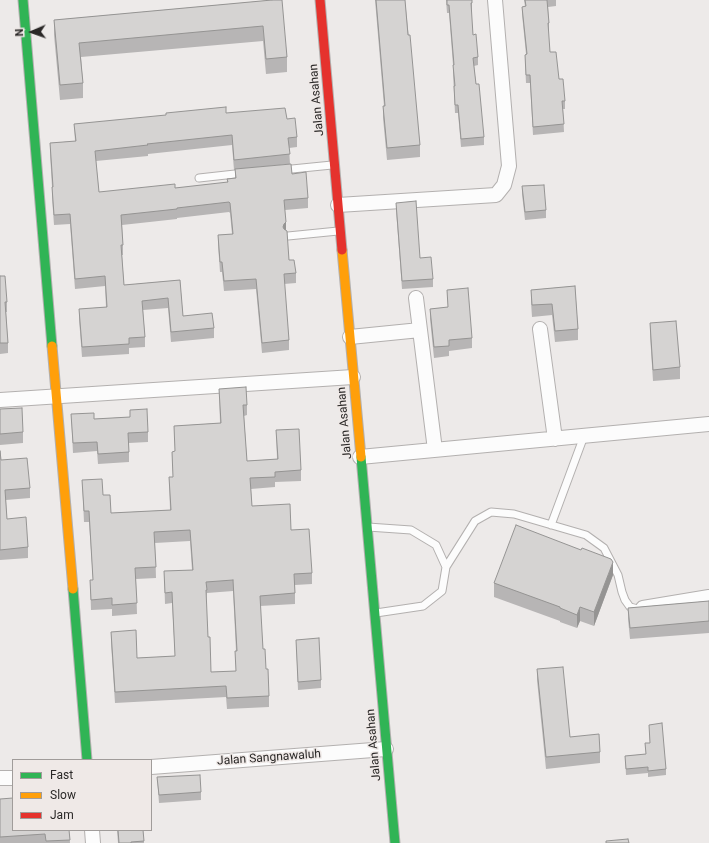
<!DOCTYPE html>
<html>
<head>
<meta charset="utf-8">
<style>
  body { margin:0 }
  #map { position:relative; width:709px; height:843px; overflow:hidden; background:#edeae9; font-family:Roboto,sans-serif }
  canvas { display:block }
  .legend { position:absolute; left:12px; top:759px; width:140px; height:72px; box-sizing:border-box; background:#efe9e7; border:1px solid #a09c9a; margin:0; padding:5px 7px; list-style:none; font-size:12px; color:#2a2827 }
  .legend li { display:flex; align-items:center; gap:8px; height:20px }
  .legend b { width:20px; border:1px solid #a09c9a }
  .north { position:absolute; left:12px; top:12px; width:40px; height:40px; -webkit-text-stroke:3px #efe9e7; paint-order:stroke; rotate:268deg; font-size:11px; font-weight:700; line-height:16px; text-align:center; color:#2a2827 }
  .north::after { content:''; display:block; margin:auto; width:14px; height:18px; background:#2a2827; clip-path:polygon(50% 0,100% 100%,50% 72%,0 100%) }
</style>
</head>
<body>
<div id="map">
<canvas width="709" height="843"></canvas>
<ul class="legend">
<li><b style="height:5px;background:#30b455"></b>Fast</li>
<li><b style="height:5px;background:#ff9f0a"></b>Slow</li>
<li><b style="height:5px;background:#e5322d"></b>Jam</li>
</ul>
<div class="north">N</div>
</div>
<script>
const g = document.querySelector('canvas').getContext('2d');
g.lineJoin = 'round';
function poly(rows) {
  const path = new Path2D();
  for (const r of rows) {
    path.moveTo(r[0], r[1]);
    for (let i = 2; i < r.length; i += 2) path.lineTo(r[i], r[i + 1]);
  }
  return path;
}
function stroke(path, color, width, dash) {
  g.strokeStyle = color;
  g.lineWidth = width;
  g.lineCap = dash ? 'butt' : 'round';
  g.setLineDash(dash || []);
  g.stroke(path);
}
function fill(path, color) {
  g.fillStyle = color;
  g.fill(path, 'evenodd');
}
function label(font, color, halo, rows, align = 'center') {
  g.font = font + ' Roboto,sans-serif';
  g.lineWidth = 3;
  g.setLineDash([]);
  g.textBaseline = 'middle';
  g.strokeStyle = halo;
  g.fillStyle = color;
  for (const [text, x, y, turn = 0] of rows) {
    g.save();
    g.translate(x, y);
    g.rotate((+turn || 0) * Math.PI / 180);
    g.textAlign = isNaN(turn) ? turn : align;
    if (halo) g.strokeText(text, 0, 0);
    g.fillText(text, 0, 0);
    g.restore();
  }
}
const lane = poly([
  [282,170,332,165],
  [199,178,244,173],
  [288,236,338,231],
  [551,525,584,436],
  [368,527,411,530,436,545,446,567,442,591,423,606,376,613],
  [446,567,475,521,491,512,514,514,586,535,604,548,618,575,622,592,625,600,630,607,638,609]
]);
const street = poly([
  [338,205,496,195,504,185,509,166,495,0],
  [416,298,435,450],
  [540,329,555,439],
  [350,337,420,330],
  [0,400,353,377],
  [360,457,709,424],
  [643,608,709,597],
  [151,767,386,749],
  [0,778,13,778],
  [92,830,93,843]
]);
const fast = poly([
  [23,0,52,346],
  [361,457,395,843],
  [73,589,87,760]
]);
const slow = poly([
  [342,250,361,457],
  [52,346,73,589]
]);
const jam = poly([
  [320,0,342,250]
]);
stroke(lane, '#b3b0af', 9);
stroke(street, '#b3b0af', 16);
stroke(fast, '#b3b0af', 11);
stroke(slow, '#b3b0af', 11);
stroke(jam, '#b3b0af', 11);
stroke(lane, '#fcfcfc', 7);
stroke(street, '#fcfcfc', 14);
stroke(fast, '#30b455', 9);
stroke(slow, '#ff9f0a', 9);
stroke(jam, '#e5322d', 9);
fill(poly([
  [272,0,287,57,287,72,266,74,263,41,81,57,83,83,83,98,60,100,54,35,54,20],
  [375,0,405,0,420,145,420,157,387,160,383,118,383,106,384,106],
  [446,0,472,0,472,11,471,11,473,35,478,57,478,65,474,66,476,84,484,137,484,145,461,147,458,113,455,113,453,73,453,65,449,13,447,13],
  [524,0,556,0,556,6,548,7,549,23,549,30,548,31,550,52,565,101,565,109,563,109,564,132,533,135,530,83,526,83,525,62,525,55,526,54,522,14,522,7,525,6],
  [226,113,287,119,297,137,297,147,289,148,290,164,234,170,232,145,148,154,148,156,96,161,99,192,175,188,227,183,227,179,235,178,235,169,292,174,308,198,308,208,285,210,286,230,289,260,296,273,296,283,284,284,289,340,289,350,262,353,256,289,224,291,222,272,220,272,218,245,218,235,232,234,230,213,229,212,177,218,177,219,122,225,123,245,123,255,122,255,124,285,180,280,183,316,214,328,214,338,171,342,168,308,143,310,145,337,145,347,129,348,129,354,82,357,79,319,79,309,106,307,105,286,75,289,70,224,54,225,52,197,52,187,50,153,50,143,75,141,74,124],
  [522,186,546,210,546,218,525,220,522,194],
  [396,203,420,258,433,279,433,287,402,289,396,210],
  [0,276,7,302,7,312,6,312,8,343,8,353,0,354],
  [575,286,578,329,578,340,555,342,552,315,532,317,531,302,531,290],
  [447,290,472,338,472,348,449,351,449,356,434,358,430,319,430,309,448,307],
  [650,323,680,367,680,379,653,381,650,335],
  [219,389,247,405,247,415,244,416,247,461,277,459,276,430,301,470,301,481,275,482,275,487,251,489,252,506,291,530,312,573,312,584,295,585,295,604,260,606,263,649,269,696,269,707,227,709,226,697,115,703,111,643,111,632,137,658,175,656,172,603,165,604,164,571,192,570,190,541,155,543,156,578,136,579,137,614,112,616,112,609,91,610,90,580,93,580,89,522,84,522,82,480,103,495,111,513,170,510,169,477,173,477,172,452,175,452,174,426,220,423],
  [233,591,236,651,235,651,236,671,211,672,208,637,206,601,207,593],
  [0,409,23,432,23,443,0,445],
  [130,410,148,432,148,442,129,443,129,462,98,464,97,451,73,453,71,414,94,419,130,417],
  [0,451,1,460,30,488,30,498,6,500,7,519,28,547,28,558,0,560],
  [613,575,594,626,580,621,577,628,560,622,560,621,494,597,494,583],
  [709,601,709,633,630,639,628,619,628,608],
  [296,640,321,680,321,688,298,690],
  [537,669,570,737,600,752,600,763,546,769,537,680],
  [649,725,666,769,666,775,648,777,648,773,626,775,625,756,646,754,645,743,650,743],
  [157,777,201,792,201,800,159,803],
  [0,799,69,830,70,843,0,843],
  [117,830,143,830,144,843,118,843]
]), '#b7b5b5');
fill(poly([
  [286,222,286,232,283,227,284,224],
  [613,562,613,575,594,626,594,612],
  [580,607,580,621,577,628,577,615]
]), '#959493');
const building = poly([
  [272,0,282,0,287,57,266,59,263,26,79,43,83,83,60,85,54,20,272,0],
  [376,0,405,0,408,35,410,35,420,145,387,148,383,106,385,106,376,0],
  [447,0,472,0,472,3,471,3,473,35,476,34,478,57,473,58,476,84,479,84,484,137,461,139,458,105,455,105,454,86,455,86,453,65,454,65,449,5,447,5,447,0],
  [525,0,547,0,549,23,548,23,550,52,556,52,559,79,563,79,565,101,562,101,564,124,533,127,530,75,526,75,525,55,527,54,522,7,526,6,525,0],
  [226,107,226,113,285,108,287,119,295,118,297,137,288,138,290,154,234,160,232,135,147,144,148,145,95,151,99,192,175,184,175,188,228,182,227,179,236,178,235,169,291,164,292,174,306,172,308,198,284,200,286,222,284,224,283,227,284,229,287,231,289,260,294,260,296,273,284,274,289,340,262,343,256,279,224,281,222,262,220,262,218,235,233,234,230,203,229,202,177,208,177,209,121,215,123,245,121,245,124,285,180,280,183,316,212,313,214,328,171,332,168,298,142,301,145,337,129,338,129,344,82,347,79,309,107,307,105,276,75,279,70,214,54,215,52,187,53,187,50,143,76,141,74,124,166,115,166,113,226,107],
  [544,185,546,210,525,212,522,186,544,185],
  [416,201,420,258,431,257,433,279,402,281,396,203,416,201],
  [0,276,5,276,7,302,5,302,8,343,0,343,0,276],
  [575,286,578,329,555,331,552,304,532,305,531,290,575,286],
  [468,288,472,338,449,340,449,346,434,347,430,309,448,307,447,290,468,288],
  [676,321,680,367,653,370,650,323,676,321],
  [246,387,247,405,243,405,247,461,278,459,276,430,299,429,301,470,275,472,275,477,250,478,252,506,290,504,291,530,309,529,312,573,294,574,295,593,260,596,263,649,265,649,266,669,268,669,269,696,227,698,226,686,115,692,111,632,136,630,137,658,175,656,172,592,165,593,164,571,193,570,190,530,154,532,156,567,135,568,137,603,112,605,112,598,91,600,90,580,93,580,89,511,84,511,82,480,102,479,103,495,110,495,111,513,171,510,169,477,173,477,172,452,175,451,174,426,221,423,219,389,246,387],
  [233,580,237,651,235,651,236,671,211,672,210,637,208,637,206,590,207,590,206,582,233,580],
  [22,408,23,432,0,434,0,409,22,408],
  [147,409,148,432,128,433,129,452,98,454,97,442,73,443,71,414,94,413,94,419,130,417,130,410,147,409],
  [0,451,1,460,27,458,30,488,5,490,7,519,26,517,28,547,0,550,0,451],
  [516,525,581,550,582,548,611,559,613,562,594,612,580,607,577,615,560,608,560,607,494,583,516,525],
  [709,601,709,621,630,628,628,608,709,601],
  [319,638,321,680,298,682,296,640,319,638],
  [563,667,570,737,599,734,600,752,546,757,537,669,563,667],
  [662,723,666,769,648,771,648,767,626,769,625,756,646,754,645,743,650,743,649,725,662,723],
  [200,775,201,792,159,795,157,777,200,775],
  [13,798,13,830,69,830,70,840,46,841,45,834,0,837,0,799,13,798],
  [118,830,143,830,144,841,131,842,131,843,119,843,118,830],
  [628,839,629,843,606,843,606,841,628,839]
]);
fill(building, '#d5d3d2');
stroke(building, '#959493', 1);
label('12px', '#2a2827', '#efe9e7', [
  ["Jalan Asahan",317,100,-95],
  ["Jalan Asahan",345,423,-95],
  ["Jalan Asahan",374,745,-95],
  ["Jalan Sangnawaluh",269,758,-4]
]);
</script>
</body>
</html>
